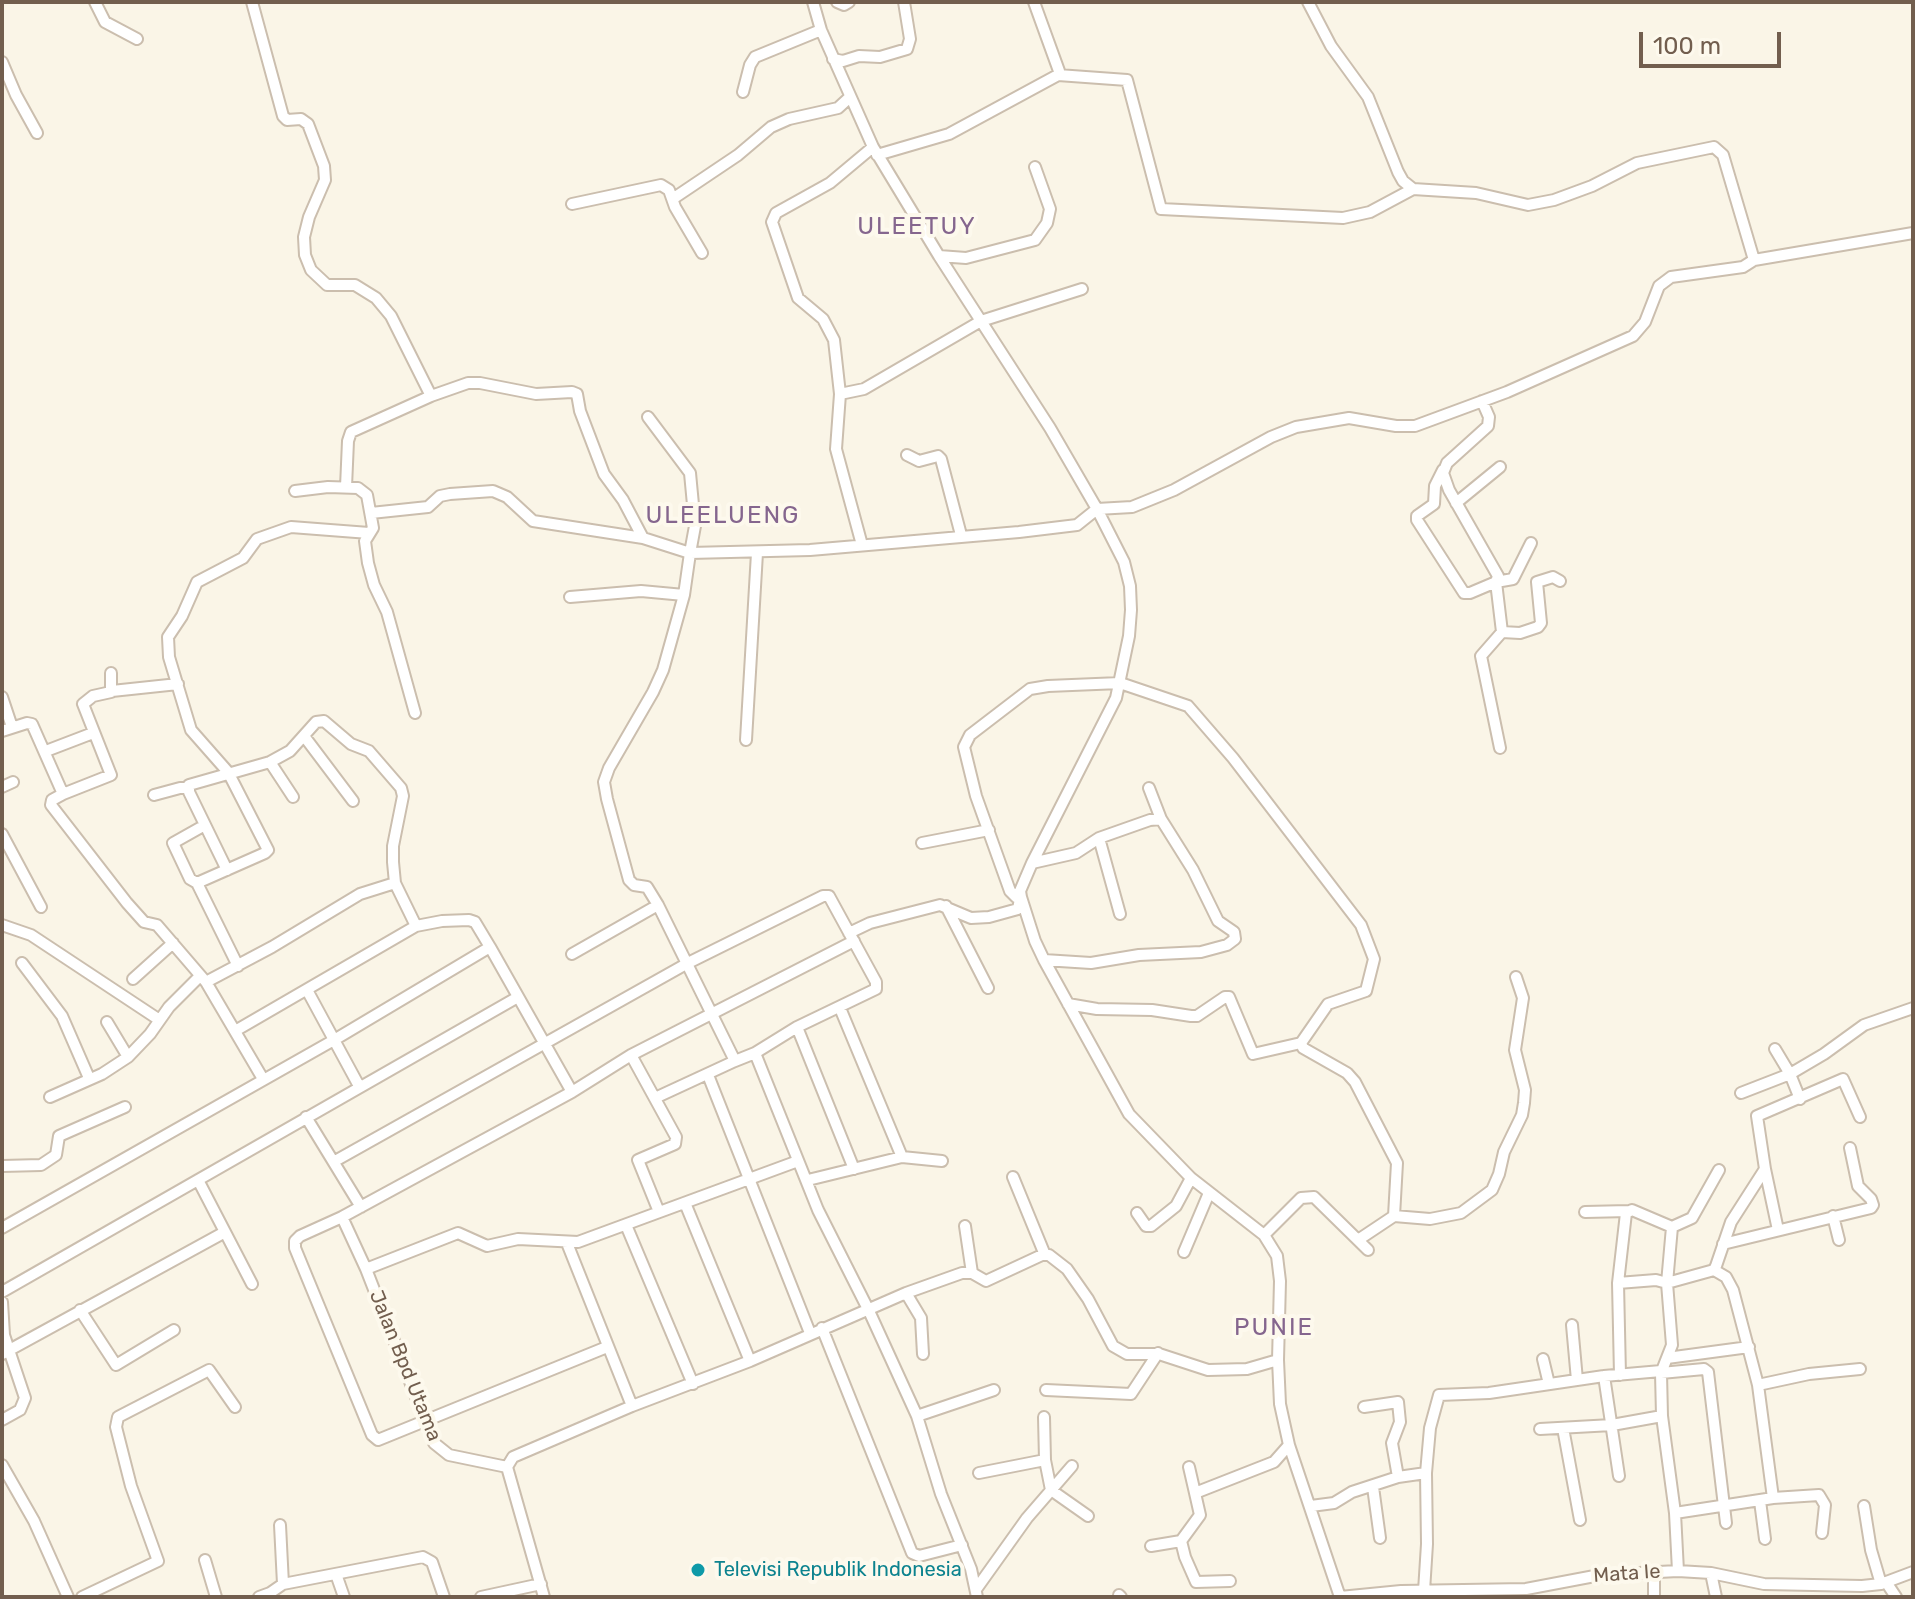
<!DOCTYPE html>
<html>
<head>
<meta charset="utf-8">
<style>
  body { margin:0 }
  #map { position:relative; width:1915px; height:1599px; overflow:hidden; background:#faf5e7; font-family:Rubik,sans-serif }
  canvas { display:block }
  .frame { position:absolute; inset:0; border:4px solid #725e4e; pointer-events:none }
  .scale { position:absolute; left:1639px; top:32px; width:142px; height:36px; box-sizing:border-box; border:4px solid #725e4e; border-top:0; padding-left:10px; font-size:24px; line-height:28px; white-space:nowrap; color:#725e4e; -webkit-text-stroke:6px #fdf9ed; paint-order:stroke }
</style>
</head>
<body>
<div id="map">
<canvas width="1915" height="1599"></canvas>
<div class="frame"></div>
<div class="scale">100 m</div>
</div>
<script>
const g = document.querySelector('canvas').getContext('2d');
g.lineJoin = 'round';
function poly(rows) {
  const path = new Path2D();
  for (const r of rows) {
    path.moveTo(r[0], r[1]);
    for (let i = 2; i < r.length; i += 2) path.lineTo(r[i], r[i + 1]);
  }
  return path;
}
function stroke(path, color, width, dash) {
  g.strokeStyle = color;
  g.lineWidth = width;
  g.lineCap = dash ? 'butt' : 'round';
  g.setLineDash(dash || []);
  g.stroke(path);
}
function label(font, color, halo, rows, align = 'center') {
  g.font = font + ' Rubik,sans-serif';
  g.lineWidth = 8;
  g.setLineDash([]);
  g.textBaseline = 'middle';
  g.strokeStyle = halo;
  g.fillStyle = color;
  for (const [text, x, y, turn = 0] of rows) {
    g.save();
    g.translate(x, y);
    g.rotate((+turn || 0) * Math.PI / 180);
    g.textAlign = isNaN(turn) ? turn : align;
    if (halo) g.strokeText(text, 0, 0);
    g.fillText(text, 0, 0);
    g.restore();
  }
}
const minor = poly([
  [95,2,105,22,137,39],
  [252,2,283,116,287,120,301,119,308,124,324,166,325,180,309,217,304,237,305,255,311,270,327,285,355,285,376,298,391,316,431,396],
  [813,2,821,30,873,147,939,256,1050,428,1097,509,1124,562,1130,586,1131,610,1129,636,1116,698,1032,863,1020,891,1021,897,1035,941,1044,960,1129,1114,1191,1178,1264,1235,1277,1256,1280,1281,1278,1360,1280,1404,1289,1445,1340,1597],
  [837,2,844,5,849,2],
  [1034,2,1059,71,1058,75],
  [1308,2,1331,46,1368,97,1398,172,1403,181,1413,189,1476,193,1528,205,1554,200,1592,186,1637,163,1714,147,1723,155,1754,260],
  [833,59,843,61,859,56,880,57,907,49,910,39,904,2],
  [2,62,16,95,37,133],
  [743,92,750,65,755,57,821,30],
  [877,155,949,134,1058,75,1127,80,1161,209,1343,218,1370,212,1413,189],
  [674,198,738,155,771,127,789,119,838,108,850,97],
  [572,204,661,185,669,190,675,207,702,253],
  [939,256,966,258,1035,240,1047,223,1050,209,1035,167],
  [840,394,864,389,981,321,1082,289],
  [1482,401,1489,417,1488,426,1447,463,1443,473,1449,490,1498,576,1496,582,1502,632,1481,656,1500,748],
  [907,455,919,461,938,456,941,459,961,535],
  [1443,470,1435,486,1434,504,1417,516,1417,520,1464,593,1470,593,1496,582,1513,579,1531,543],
  [346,487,348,441,351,432,431,396,468,383,480,383,536,394,572,392,577,394,580,411,604,474,623,500,643,538],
  [295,491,328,487,358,488,367,495,373,528,365,541,368,563,374,585,387,612,415,713],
  [1456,503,1500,467],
  [371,513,428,507,440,496,450,494,493,491,507,497,533,521,643,538,690,553,695,526,690,473,648,417],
  [862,545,836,449,840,394,834,340,823,319,798,298,772,222,776,213,830,183,873,147],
  [570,597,641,591,684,595],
  [1502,632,1520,633,1538,627,1541,623,1537,582,1553,577,1560,581],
  [111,673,111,692,93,696,83,704,111,775,63,794,52,800,51,805,127,903,144,922,157,925,206,982],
  [112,691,178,684],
  [2,697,12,727],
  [2,731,27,723,32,724,63,794],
  [304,736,353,801],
  [746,740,757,553],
  [46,751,93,733],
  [270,762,293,797],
  [2,787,13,782],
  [1149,788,1161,819],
  [154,795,180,788,189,788],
  [2,834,41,907],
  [1099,838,1120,914],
  [922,843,989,830],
  [1032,863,1076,853,1099,838,1150,820,1161,819,1193,870,1218,921,1234,932,1235,939,1227,945,1201,952,1139,955,1091,963,1044,960],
  [227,870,189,792,189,785,270,762,290,751,316,722,324,721,351,744,369,751,401,788,403,796,393,846,393,862,395,883,416,926],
  [197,883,190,879,173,843,205,825],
  [1020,891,1016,897,1010,891,976,796,964,747,970,735,1030,689,1048,686,1120,683,1188,706,1233,758,1361,925,1374,959,1366,991,1328,1004,1301,1043,1303,1048,1347,1073,1355,1082,1397,1163,1394,1216,1358,1240],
  [946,906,988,988],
  [2,925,31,935,158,1019],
  [849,933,870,923,940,905,971,918,989,917,1018,909,1020,899],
  [572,954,658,905],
  [22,963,62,1016,89,1078],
  [238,966,197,883,265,853,268,850,228,772,191,730,169,657,168,637,182,616,197,582,243,558,257,539,291,527,369,533],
  [133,979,173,943],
  [307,990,359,1086],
  [1068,1004,1097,1009,1152,1010,1191,1016,1197,1016,1225,997,1229,997,1253,1054,1301,1043],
  [840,1008,902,1157],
  [107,1022,128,1057],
  [797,1027,854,1169],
  [235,1031,416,926,442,921,469,920,475,922,490,947,572,1092],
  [1775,1049,1790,1074,1800,1099],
  [631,1055,676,1137,675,1144,638,1160,659,1212],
  [708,1075,810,1333],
  [263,1079,206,982,272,947,360,894,395,883],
  [1741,1093,1790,1074,1824,1054,1864,1025,1913,1008],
  [50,1097,102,1074,128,1057,150,1034,169,1007,200,976],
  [655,1098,735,1061],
  [306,1117,361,1207],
  [335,1161,688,963,823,896,829,896,876,982,876,989,797,1027,755,1053],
  [2,1166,41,1165,56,1155,59,1136,125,1107],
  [1765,1169,1778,1230],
  [1013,1177,1045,1255],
  [198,1180,252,1284],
  [808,1180,902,1157,942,1161],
  [685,1203,750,1361],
  [1585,1212,1629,1211],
  [1137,1213,1146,1226,1151,1226,1176,1206,1191,1178],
  [1394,1216,1430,1219,1461,1213,1492,1190,1499,1174,1504,1152,1522,1115,1524,1103,1525,1090,1515,1050,1523,998,1516,977],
  [1833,1216,1839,1240],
  [342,1217,366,1269,434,1443,449,1455,507,1467],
  [626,1225,693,1384],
  [965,1226,972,1273],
  [2,1228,334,1040,490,947],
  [1264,1235,1301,1198,1314,1197,1368,1250],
  [567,1243,632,1406],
  [1723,1244,1871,1208,1873,1205,1871,1199,1858,1186,1850,1148],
  [1184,1252,1209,1193],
  [366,1269,458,1233,487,1246,518,1239,578,1242,798,1161],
  [1714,1270,1726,1277,1733,1290,1758,1385],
  [1618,1283,1626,1213,1632,1210,1672,1227],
  [2,1292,518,997],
  [906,1293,921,1318,923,1354],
  [2,1302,4,1335,25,1398,20,1410,2,1420],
  [80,1310,116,1365,174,1330],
  [1572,1325,1577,1380],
  [822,1328,912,1553,919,1556,962,1545],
  [607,1347,378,1440,372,1435,295,1248,295,1241,300,1236,342,1217,572,1092,631,1055,854,941],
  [2,1354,225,1232],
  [1667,1358,1749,1347],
  [1543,1359,1549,1384],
  [1661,1373,1704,1369,1708,1372,1726,1523],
  [1620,1375,1618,1283,1656,1280,1667,1283,1672,1227,1692,1218,1719,1170],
  [1604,1376,1619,1476],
  [1046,1390,1131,1394,1158,1353],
  [1364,1407,1398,1402,1400,1422,1392,1443,1398,1477],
  [917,1416,994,1390],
  [1044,1417,1045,1460,1051,1490,1088,1516],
  [1563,1428,1580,1520],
  [1540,1429,1612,1425,1662,1416],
  [2,1465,34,1521,68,1597],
  [1189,1467,1195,1493],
  [979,1473,1045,1460],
  [1426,1473,1430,1428,1439,1395,1489,1393,1604,1376,1661,1371],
  [1373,1487,1380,1538],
  [1773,1498,1758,1385,1809,1374,1860,1369],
  [1760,1501,1765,1539],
  [1311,1506,1334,1503,1352,1492,1398,1477,1426,1473,1427,1544,1424,1591],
  [1864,1506,1871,1550,1881,1584],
  [1675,1513,1773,1498,1819,1495,1825,1505,1822,1533],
  [280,1525,283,1584],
  [1151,1546,1181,1541],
  [205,1560,216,1597],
  [1678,1571,1675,1513,1662,1416,1661,1373,1672,1345,1667,1283,1714,1270,1716,1266,1731,1222,1765,1169,1757,1116,1843,1079,1860,1117],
  [1711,1573,1716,1597],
  [336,1574,344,1597],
  [1230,1581,1196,1582,1185,1557,1181,1541,1200,1515,1195,1493,1274,1462,1289,1445],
  [1886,1582,1896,1597],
  [977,1588,1027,1518,1072,1466],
  [1119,1595,1121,1597],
  [82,1597,158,1561,131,1486,116,1427,118,1417,209,1370,235,1407],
  [259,1597,270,1593,283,1584,423,1557,432,1562,444,1597],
  [481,1597,541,1584],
  [544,1597,507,1467,513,1457,632,1406,750,1361,906,1293,962,1273,972,1273,986,1281,1042,1255,1049,1255,1067,1269,1088,1299,1113,1346,1127,1354,1159,1354,1208,1370,1247,1369,1278,1360],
  [977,1597,971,1569,941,1494,917,1416,869,1311,818,1210,755,1053,735,1061,658,905,647,887,634,885,629,880,607,799,604,782,609,768,653,692,663,670,684,595,690,553,810,550,1019,532,1077,525,1097,509,1132,507,1174,490,1271,437,1296,427,1349,418,1396,426,1415,426,1507,392,1633,336,1645,322,1659,286,1671,277,1743,267,1754,260,1913,233],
  [1340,1597,1401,1591,1526,1589,1600,1575,1678,1571,1711,1573,1764,1584,1862,1586,1881,1584,1913,1572],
  [1654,1597,1654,1572]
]);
stroke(minor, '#cbbeae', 14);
stroke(minor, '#fff', 10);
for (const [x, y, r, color] of [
  [698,1570,8,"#0f9aa8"]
]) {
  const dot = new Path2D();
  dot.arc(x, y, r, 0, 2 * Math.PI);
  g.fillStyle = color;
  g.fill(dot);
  stroke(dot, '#fdf9ed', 3);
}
label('20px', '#725e4e', '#fdf9ed', [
  ["Jalan Bpd Utama",405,1366,68],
  ["Mata Ie",1627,1574,-4]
]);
label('20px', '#0d838f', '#fdf9ed', [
  ["Televisi Republik Indonesia",714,1570]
], 'left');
g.letterSpacing = '2px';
label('24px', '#85668e', '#fdf9ed', [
  ["ULEETUY",917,227],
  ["ULEELUENG",723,516],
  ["PUNIE",1274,1328]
]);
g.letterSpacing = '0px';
</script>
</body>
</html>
